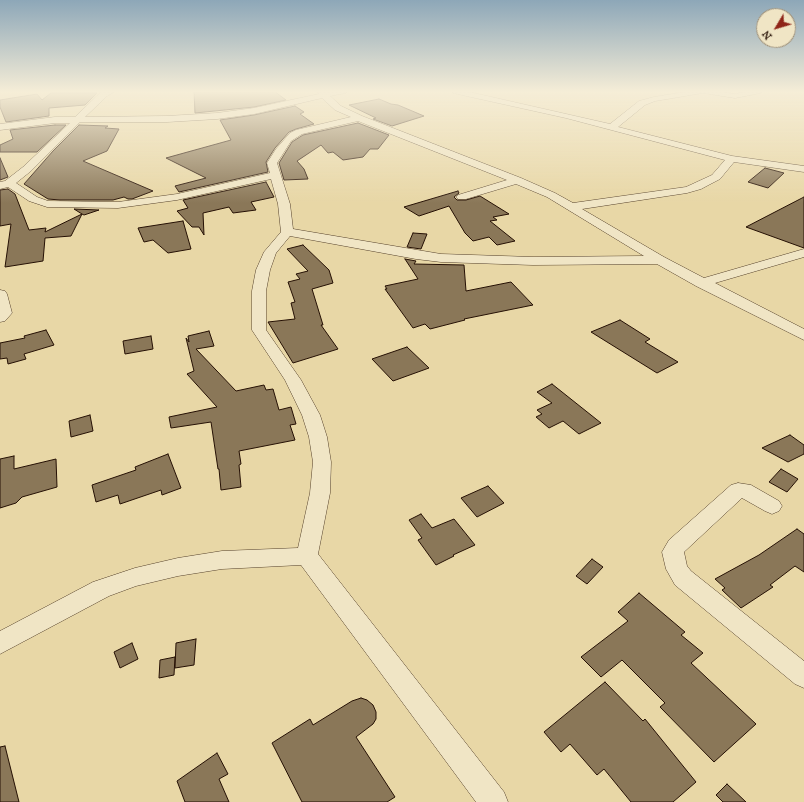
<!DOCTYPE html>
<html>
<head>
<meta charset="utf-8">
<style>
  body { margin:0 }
  #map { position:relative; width:804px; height:802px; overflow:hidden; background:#e8d7a6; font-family:"IM FELL French Canon",serif }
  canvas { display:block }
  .north { position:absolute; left:756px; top:8px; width:40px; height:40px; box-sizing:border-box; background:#f0e5c5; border:1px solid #9f9078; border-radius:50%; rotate:232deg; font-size:11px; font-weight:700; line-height:16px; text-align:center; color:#251004 }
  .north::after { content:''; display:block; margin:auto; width:14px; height:18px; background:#8f2418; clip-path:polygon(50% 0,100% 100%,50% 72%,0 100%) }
</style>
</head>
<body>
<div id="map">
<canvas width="804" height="802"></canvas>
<div class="north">N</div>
</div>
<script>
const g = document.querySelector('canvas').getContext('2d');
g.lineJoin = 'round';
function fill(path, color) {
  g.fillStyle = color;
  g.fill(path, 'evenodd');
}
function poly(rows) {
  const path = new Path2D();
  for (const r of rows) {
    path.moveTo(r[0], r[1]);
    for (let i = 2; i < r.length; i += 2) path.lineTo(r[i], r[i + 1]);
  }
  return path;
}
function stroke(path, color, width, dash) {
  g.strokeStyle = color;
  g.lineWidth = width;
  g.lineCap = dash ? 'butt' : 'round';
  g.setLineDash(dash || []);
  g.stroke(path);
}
const building = poly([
  [194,91,274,91,286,100,254,107,195,113,194,91],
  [51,93,97,93,85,105,49,108,49,116,6,122,0,107,0,100,37,94,42,100,51,93],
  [379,99,391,104,398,105,424,116,392,126,373,119,376,118,349,105,379,99],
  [295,106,304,112,300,114,314,124,296,129,289,132,275,148,266,162,268,172,179,192,175,186,206,178,166,158,231,140,220,120,254,115,295,106],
  [358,123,389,135,378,149,370,149,363,157,343,160,333,152,328,153,321,145,297,161,304,169,308,179,284,180,279,163,292,142,303,135,358,123],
  [55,125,66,125,37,152,0,152,0,145,13,139,10,130,55,125],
  [79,125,108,126,105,128,119,129,107,151,83,161,153,191,132,199,128,199,124,197,113,200,60,200,48,199,24,184,53,151,79,125],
  [0,158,8,177,0,180,0,158],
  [765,168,784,173,768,188,748,182,765,168],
  [266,182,274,197,251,202,256,210,233,213,229,207,203,213,204,235,199,227,192,227,177,211,188,208,183,200,266,182],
  [8,189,15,194,29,230,46,228,45,232,82,214,74,209,99,210,84,215,82,214,71,236,45,238,43,261,5,267,11,224,0,226,0,190,8,189],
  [458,191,459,193,454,197,457,200,466,200,480,196,509,214,493,217,497,220,490,221,515,241,497,245,489,237,473,241,465,233,449,206,419,216,404,207,458,191],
  [804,197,804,248,746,227,804,197],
  [183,221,191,249,168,253,153,240,144,242,138,228,183,221],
  [413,233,427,234,421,249,407,247,413,233],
  [303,245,329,270,333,283,312,289,323,325,321,325,338,349,293,363,268,322,295,319,291,303,295,302,288,282,300,279,296,274,308,271,287,249,303,245],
  [405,259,416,261,414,264,464,265,466,291,511,282,533,305,464,319,465,320,430,329,425,324,413,328,385,289,387,289,385,286,418,279,405,259],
  [620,320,650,339,645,342,678,362,657,373,591,332,620,320],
  [46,330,54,345,24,354,26,359,8,364,7,358,0,359,0,343,25,338,24,336,46,330],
  [209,331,214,346,196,349,236,391,264,385,266,390,273,389,279,410,291,407,296,424,290,425,295,440,239,451,241,464,239,465,241,487,221,490,219,469,218,469,211,422,171,428,169,417,217,407,187,374,194,371,186,338,189,342,188,336,209,331],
  [151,336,153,349,125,354,123,341,151,336],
  [407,347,429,368,393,381,372,359,407,347],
  [552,384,601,423,579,434,563,421,549,428,536,417,542,414,537,410,552,403,537,392,552,384],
  [90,415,93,431,71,437,69,421,90,415],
  [790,435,804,445,804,454,788,462,762,448,790,435],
  [168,454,181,488,162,495,161,490,120,504,118,495,96,502,92,485,136,470,135,467,168,454],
  [14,456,14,469,56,459,57,487,22,497,16,503,0,508,0,459,14,456],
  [781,469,798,479,787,492,769,482,781,469],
  [488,486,504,503,477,517,461,498,488,486],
  [421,514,432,528,454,519,475,545,453,555,454,556,436,565,418,540,422,538,409,520,421,514],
  [797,529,804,534,804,572,795,566,770,585,773,587,741,608,722,590,725,588,715,579,759,555,797,529],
  [592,559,603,567,587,584,576,576,592,559],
  [639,593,685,632,681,635,703,653,691,663,756,724,714,762,660,707,665,703,622,660,601,677,581,657,628,621,618,612,639,593],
  [196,639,194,665,175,668,176,643,196,639],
  [132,643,138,659,120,668,114,652,132,643],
  [175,657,174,675,159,678,160,660,175,657],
  [605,682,643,721,645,719,696,782,673,802,631,802,604,769,597,775,570,744,561,752,544,732,605,682],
  [361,698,367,700,373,705,376,712,376,719,373,724,356,737,395,797,387,802,302,802,272,743,310,719,313,725,352,701,361,698],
  [5,746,19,802,0,802,0,747,5,746],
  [217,753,228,774,219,779,229,802,185,802,177,781,217,753],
  [727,784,746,802,723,802,716,795,727,784]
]);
fill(building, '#8a7758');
stroke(building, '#251004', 1);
const street = poly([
  [106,91,116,91,107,96,85,117,167,116,217,113,254,108,319,94,317,91,325,91,326,92,347,91,346,93,330,96,341,106,362,116,521,178,555,193,573,203,686,187,712,175,725,160,566,118,453,93,452,91,465,91,610,124,639,101,654,97,690,91,716,91,735,94,749,91,762,91,761,93,735,98,703,93,655,101,645,105,618,127,732,156,804,166,804,172,734,162,720,179,701,189,687,193,582,209,664,257,704,278,804,249,804,257,715,283,804,329,804,340,696,286,657,264,533,265,441,262,416,259,290,236,276,253,270,270,266,291,266,330,301,380,320,415,327,437,331,462,330,493,318,554,504,792,508,802,476,802,301,565,222,569,178,576,136,586,109,596,0,654,0,631,93,582,135,568,178,558,222,551,298,548,310,493,313,462,309,437,302,415,285,380,252,330,252,291,256,270,264,252,281,232,278,204,271,179,177,200,118,208,47,207,29,201,8,187,0,189,0,182,5,181,23,167,70,123,55,123,0,130,0,124,55,117,75,117,101,92,106,91],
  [322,98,335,110,351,117,296,130,290,133,276,149,267,163,270,173,177,194,118,202,48,201,37,197,16,183,31,171,80,122,167,122,217,119,254,114,322,98],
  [358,121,507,180,458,195,456,197,458,199,466,199,516,184,547,197,644,256,533,257,441,254,293,229,290,204,277,163,291,141,302,134,358,121],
  [0,290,5,291,7,294,12,313,5,321,0,322,0,290],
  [738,483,751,485,779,501,782,506,779,511,772,514,765,511,742,498,684,552,687,566,691,571,804,661,804,688,795,684,675,585,666,569,662,552,669,540,731,485,738,483]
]);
stroke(street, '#56422c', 1);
fill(street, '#f0e5c5');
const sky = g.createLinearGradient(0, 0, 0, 203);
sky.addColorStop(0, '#8da7b8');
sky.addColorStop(0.45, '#f5edd7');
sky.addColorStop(1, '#f5edd700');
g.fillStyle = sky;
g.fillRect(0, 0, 804, 203);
</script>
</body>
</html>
